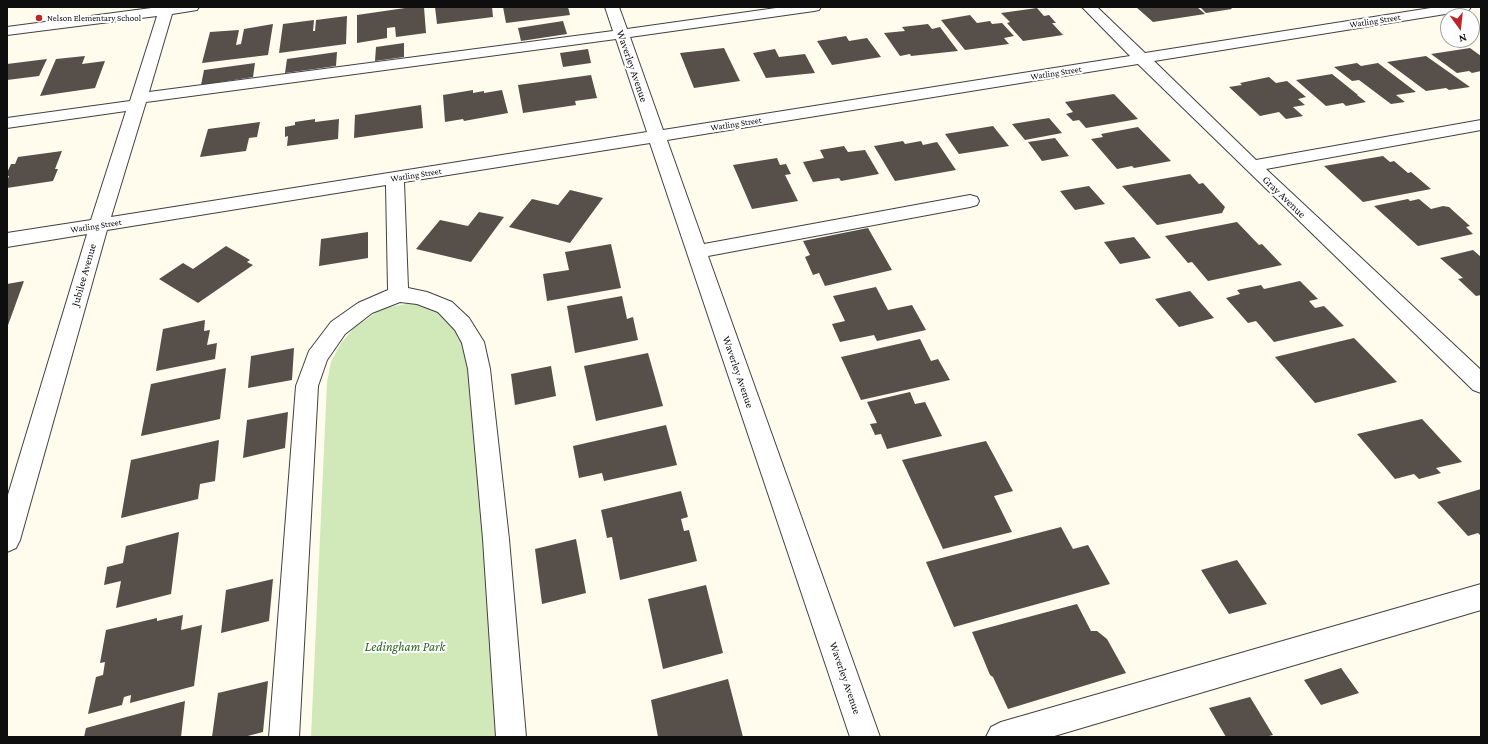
<!DOCTYPE html>
<html>
<head>
<meta charset="utf-8">
<style>
  body { margin:0 }
  #map { position:relative; width:1488px; height:744px; overflow:hidden; background:#fffcee; font-family:"Crimson Pro",serif }
  canvas { display:block }
  .frame { position:absolute; inset:0; border:8px solid #0e0e0e; pointer-events:none }
  .north { position:absolute; left:1440px; top:8px; width:40px; height:40px; box-sizing:border-box; background:#fff; border:1px solid #9f9f9f; border-radius:50%; rotate:165deg; font-size:11px; font-weight:700; line-height:16px; text-align:center; color:#0e0e0e }
  .north::after { content:''; display:block; margin:auto; width:14px; height:18px; background:#be2529; clip-path:polygon(50% 0,100% 100%,50% 72%,0 100%) }
</style>
</head>
<body>
<div id="map">
<canvas width="1488" height="744"></canvas>
<div class="frame"></div>
<div class="north">N</div>
</div>
<script>
const g = document.querySelector('canvas').getContext('2d');
g.lineJoin = 'round';
function fill(path, color) {
  g.fillStyle = color;
  g.fill(path, 'evenodd');
}
function poly(rows) {
  const path = new Path2D();
  for (const r of rows) {
    path.moveTo(r[0], r[1]);
    for (let i = 2; i < r.length; i += 2) path.lineTo(r[i], r[i + 1]);
  }
  return path;
}
function stroke(path, color, width, dash) {
  g.strokeStyle = color;
  g.lineWidth = width;
  g.lineCap = dash ? 'butt' : 'round';
  g.setLineDash(dash || []);
  g.stroke(path);
}
function label(font, color, halo, rows, align = 'center') {
  g.font = font + ' "Crimson Pro",serif';
  g.lineWidth = 4;
  g.setLineDash([]);
  g.textBaseline = 'middle';
  g.strokeStyle = halo;
  g.fillStyle = color;
  for (const [text, x, y, turn = 0] of rows) {
    g.save();
    g.translate(x, y);
    g.rotate((+turn || 0) * Math.PI / 180);
    g.textAlign = isNaN(turn) ? turn : align;
    if (halo) g.strokeText(text, 0, 0);
    g.fillText(text, 0, 0);
    g.restore();
  }
}
fill(poly([
  [412,303,434,309,451,320,472,354,501,737,311,737,327,382,331,362,341,343,355,327,383,308]
]), '#d1e9b8');
fill(poly([
  [412,7,424,7,426,33,396,37,395,27,387,28,387,38,357,43,357,15],
  [435,7,492,7,493,17,437,24],
  [503,7,568,7,570,15,506,23],
  [1136,7,1197,7,1205,14,1153,22],
  [1200,7,1230,7,1232,9,1206,13],
  [1037,8,1044,16,1049,15,1056,23,1052,23,1063,35,1023,41,1007,23,1010,22,1001,13],
  [970,15,977,23,990,21,992,24,1002,23,1014,36,1004,38,1009,44,965,50,941,20],
  [347,16,346,44,279,53,283,24,314,20,313,31,315,31,316,20],
  [563,21,567,34,521,41,518,28],
  [273,24,268,55,202,63,210,32,239,30,236,45,241,44,244,29],
  [928,24,932,29,940,27,958,51,911,56,910,54,900,56,884,33,905,31,902,27],
  [846,36,849,41,867,38,881,57,832,65,817,41],
  [404,43,404,57,375,61,376,47],
  [724,48,740,81,694,88,680,53],
  [1470,48,1481,56,1481,71,1472,73,1469,71,1457,73,1431,54],
  [588,49,591,63,563,67,560,53],
  [775,49,779,57,805,54,815,73,766,78,753,53],
  [337,52,336,66,285,73,287,59],
  [85,56,82,64,105,61,95,88,40,96,56,59],
  [1426,56,1470,87,1449,90,1446,88,1426,91,1387,62],
  [47,59,39,76,7,80,7,64],
  [255,63,253,77,201,85,204,70],
  [1357,63,1361,66,1378,63,1416,92,1396,95,1405,102,1391,104,1359,80,1352,81,1334,67],
  [1332,74,1358,95,1357,95,1366,102,1346,106,1343,103,1326,106,1296,80],
  [591,75,597,98,575,101,576,105,523,113,518,85],
  [1269,77,1276,83,1287,81,1306,97,1298,99,1305,105,1293,107,1303,116,1286,119,1279,112,1260,116,1229,87,1242,85,1240,83],
  [473,90,473,93,484,91,484,93,502,90,508,113,464,121,463,119,445,122,443,95],
  [1114,94,1138,119,1086,128,1079,120,1073,121,1066,114,1073,112,1065,102],
  [421,105,423,128,354,138,355,115],
  [1049,118,1062,133,1025,140,1012,124],
  [315,119,315,122,339,119,338,139,287,146,288,136,285,137,285,127,295,125,295,122],
  [260,122,257,137,249,138,246,151,200,157,208,129],
  [993,126,1009,146,959,154,945,134],
  [1138,127,1171,161,1134,168,1132,166,1117,169,1091,139,1103,137,1101,134],
  [1055,138,1069,156,1042,161,1028,142],
  [903,141,905,144,921,141,923,145,937,142,956,170,895,181,874,146],
  [844,146,848,152,865,150,879,174,841,181,839,178,813,182,803,162,824,158,820,150],
  [62,151,55,169,58,169,53,181,7,188,7,181,9,176,7,176,7,173,11,164,15,164,18,157],
  [1383,156,1390,162,1394,161,1408,173,1411,172,1431,189,1363,202,1324,166],
  [777,158,780,165,786,164,791,174,785,175,798,201,752,209,733,165],
  [1190,174,1199,184,1203,183,1225,207,1222,213,1157,225,1122,186],
  [1089,186,1105,204,1075,210,1060,191],
  [570,190,603,198,570,243,509,227,532,199,558,205],
  [1408,199,1410,201,1419,199,1431,209,1443,206,1449,207,1470,226,1466,227,1473,234,1418,246,1374,206],
  [479,212,504,217,471,262,416,249,440,220,468,226],
  [1237,222,1259,245,1262,244,1282,265,1208,281,1192,262,1188,263,1165,236],
  [868,228,892,270,825,286,819,273,813,275,805,257,810,255,803,241],
  [368,232,368,258,319,266,321,239],
  [1134,237,1151,258,1120,264,1104,242],
  [611,244,621,288,547,301,543,274,569,270,565,252],
  [226,246,250,260,247,262,253,265,198,303,159,279,183,263,193,269],
  [1473,250,1481,257,1481,295,1476,296,1458,279,1463,278,1440,258],
  [24,281,7,328,7,284],
  [1300,281,1318,299,1309,301,1315,308,1324,306,1344,326,1274,342,1256,321,1248,323,1226,298,1240,294,1237,290,1261,285,1264,289],
  [876,287,888,310,912,305,926,330,877,341,874,335,840,342,832,324,845,321,833,296],
  [1190,291,1214,318,1179,327,1155,299],
  [622,296,627,319,633,317,638,340,575,353,567,306],
  [205,320,204,331,210,330,207,345,217,343,215,359,156,371,163,329],
  [1354,338,1397,382,1315,403,1275,357],
  [920,339,931,361,938,359,950,380,861,400,841,357],
  [294,348,292,380,248,388,251,356],
  [648,353,663,406,596,421,584,366],
  [551,366,556,396,515,405,511,374],
  [226,368,220,419,141,436,151,384],
  [910,392,915,404,925,402,942,436,887,449,881,434,875,435,870,424,877,423,867,402],
  [288,412,285,448,243,458,247,420],
  [1422,419,1462,462,1436,468,1441,473,1419,479,1414,474,1395,479,1357,434],
  [666,425,677,465,604,481,602,473,579,478,573,446],
  [219,440,215,481,200,484,198,499,121,518,131,460],
  [986,441,1013,491,994,496,1012,532,943,549,902,460],
  [1481,489,1481,536,1478,533,1468,536,1437,502],
  [681,491,688,517,681,519,684,531,689,530,697,561,620,580,612,537,607,538,601,510],
  [1061,527,1073,549,1088,545,1110,584,954,627,926,562],
  [179,532,171,594,116,608,121,581,104,585,107,567,123,563,126,546],
  [576,539,586,593,542,604,535,549],
  [1237,560,1267,604,1229,614,1201,570],
  [273,579,269,621,221,633,226,590],
  [706,585,723,653,663,669,648,599],
  [1077,604,1091,631,1097,631,1107,639,1126,673,1008,709,993,677,990,675,972,632],
  [183,615,181,630,202,625,194,686,130,703,131,695,124,697,122,705,88,714,96,677,103,675,105,662,100,663,106,630,157,618,157,621],
  [1341,668,1359,693,1321,705,1304,680],
  [728,679,743,737,658,737,651,700],
  [268,681,263,732,244,737,212,737,218,693],
  [1250,697,1273,735,1265,737,1226,737,1209,708],
  [185,701,181,737,84,737,86,728]
]), '#564f4a');
const minor = poly([
  [159,7,199,7,197,10,172,14,149,92,613,31,605,7,619,7,627,29,783,7,821,7,819,10,814,11,630,37,663,130,1130,56,1082,7,1097,7,1145,53,1437,7,1471,7,1469,10,1464,11,1154,61,1256,160,1481,120,1481,130,1266,169,1481,370,1481,393,1473,390,1138,64,667,140,704,244,970,195,977,197,979,201,977,205,970,207,708,256,880,737,850,737,650,143,404,182,408,288,427,292,452,302,469,318,484,342,490,369,509,539,526,737,496,737,483,539,468,369,462,343,455,330,438,312,417,304,400,302,372,313,345,334,327,360,318,386,299,737,269,737,296,386,309,351,331,322,358,303,388,290,386,185,107,230,20,540,16,548,7,552,7,498,87,234,7,247,7,233,91,220,126,111,7,128,7,118,130,101,157,16,7,35,7,27,159,7],
  [616,39,647,132,111,217,146,102,616,39],
  [1481,584,1481,610,1051,737,986,737,991,727,1001,722,1481,584]
]);
stroke(minor, '#414141', 2);
fill(minor, '#fff');
for (const [x, y, r, color] of [
  [39,18,4,"#be2529"]
]) {
  const dot = new Path2D();
  dot.arc(x, y, r, 0, 2 * Math.PI);
  g.fillStyle = color;
  g.fill(dot);
  stroke(dot, '#fff', 1.5);
}
label('9px', '#0e0e0e', '#fff', [
  ["Nelson Elementary School",47,18]
], 'left');
label('9px', '#0e0e0e', '#fff', [
  ["Watling Street",1375,21,-9],
  ["Watling Street",1056,73,-9],
  ["Watling Street",736,124,-9],
  ["Watling Street",416,175,-9],
  ["Watling Street",96,226,-9]
]);
label('11px', '#0e0e0e', '#fff', [
  ["Waverley Avenue",632,66,71],
  ["Gray Avenue",1284,197,44],
  ["Jubilee Avenue",84,275,-74],
  ["Waverley Avenue",738,372,71],
  ["Waverley Avenue",845,678,71]
]);
label('italic 13px', '#2b661e', '#fff', [
  ["Ledingham Park",405,647]
]);
</script>
</body>
</html>
